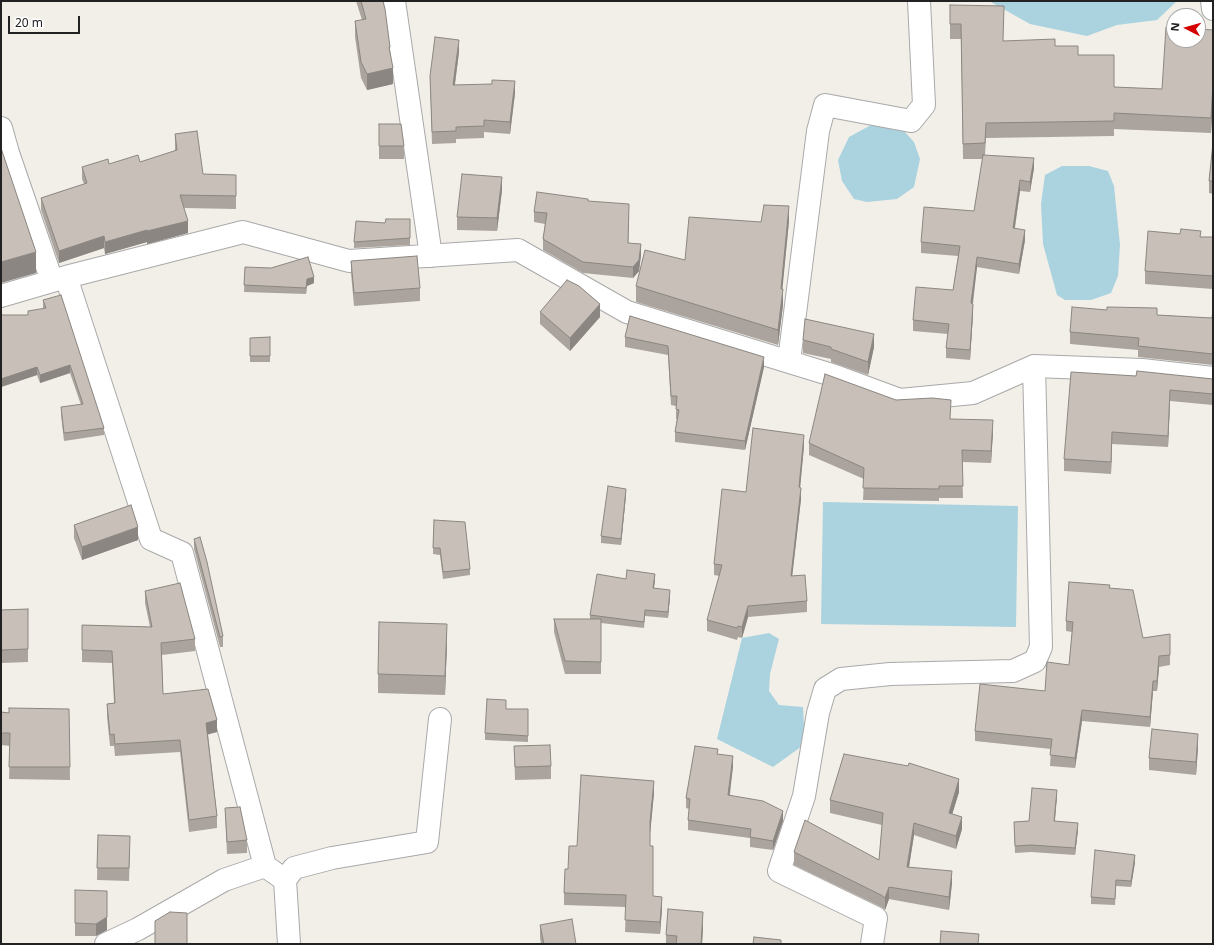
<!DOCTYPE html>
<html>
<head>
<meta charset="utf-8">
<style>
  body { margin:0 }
  #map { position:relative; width:1214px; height:945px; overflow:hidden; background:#f2efe9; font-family:"Noto Sans",sans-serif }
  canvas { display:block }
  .frame { position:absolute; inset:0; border:2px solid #222; pointer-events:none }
  .north { position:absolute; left:1166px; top:8px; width:40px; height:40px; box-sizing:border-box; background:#fff; border:1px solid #a7a7a7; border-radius:50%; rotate:276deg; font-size:11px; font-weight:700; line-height:16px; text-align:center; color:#222 }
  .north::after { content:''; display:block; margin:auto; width:14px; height:18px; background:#d40000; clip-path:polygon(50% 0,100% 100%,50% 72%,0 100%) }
  .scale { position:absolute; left:8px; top:16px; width:72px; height:18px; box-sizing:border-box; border:2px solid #222; border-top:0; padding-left:5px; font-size:12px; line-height:14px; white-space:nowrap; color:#222; -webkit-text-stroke:3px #fff; paint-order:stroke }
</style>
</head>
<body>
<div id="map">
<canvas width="1214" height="945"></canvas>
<div class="frame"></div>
<div class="north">N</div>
<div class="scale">20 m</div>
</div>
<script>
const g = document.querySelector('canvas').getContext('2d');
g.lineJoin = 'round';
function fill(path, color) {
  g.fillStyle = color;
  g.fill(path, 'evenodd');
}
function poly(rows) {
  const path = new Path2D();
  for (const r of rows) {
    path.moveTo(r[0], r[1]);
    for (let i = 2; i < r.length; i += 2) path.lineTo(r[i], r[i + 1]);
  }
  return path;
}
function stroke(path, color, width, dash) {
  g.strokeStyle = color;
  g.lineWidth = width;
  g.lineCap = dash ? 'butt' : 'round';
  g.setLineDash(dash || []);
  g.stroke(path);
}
fill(poly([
  [989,1,1177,1,1157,20,1117,25,1087,36,1030,24],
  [871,125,904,131,914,142,920,159,914,187,897,199,867,202,854,199,842,181,838,160,849,137],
  [1062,166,1089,166,1108,171,1114,186,1120,245,1118,276,1111,293,1091,300,1065,300,1057,295,1043,244,1041,204,1045,175],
  [823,502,1018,506,1016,627,821,624],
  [769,633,779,639,770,674,769,691,779,705,803,707,805,744,773,767,717,739,742,638]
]), '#aad3df');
const minor = poly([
  [394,1,431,256],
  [1212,1,1213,9],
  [1,128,8,153,52,281],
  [66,277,151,539,182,553,265,866,285,880,289,944],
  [1,296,66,277,243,232,349,261,518,250,627,312,835,376,900,400,973,393,1034,366,1142,370,1213,378],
  [789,361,818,131,825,105,911,121,924,105,919,1],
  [285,880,294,868,332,858,427,842,440,719],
  [106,944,138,929,224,880,265,866],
  [872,944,876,918,779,871,804,796,818,713,825,689,841,679,890,674,1013,671,1035,661,1041,647,1034,366]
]);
stroke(minor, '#a9a9a9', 24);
stroke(minor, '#fff', 22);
fill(poly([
  [356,1,383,1,390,47,390,54,393,84,367,90,361,78,355,37,355,21,362,20],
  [950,5,1004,41,1055,46,1078,55,1114,87,1162,89,1213,33,1213,99,1211,133,1114,129,1114,136,986,138,985,155,1034,168,1030,192,1020,191,1015,228,1025,240,1019,274,977,267,973,304,973,314,970,360,946,358,946,348,948,334,913,331,913,320,953,290,958,256,921,253,921,242,974,211,983,159,963,159,961,39,950,39],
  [459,52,455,85,515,93,510,134,484,132,484,138,456,139,456,143,432,144,430,76],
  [379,124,404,146,404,159,379,159],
  [175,134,203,174,236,175,236,209,184,208,188,233,147,244,147,242,105,254,104,248,59,263,41,210,41,198,84,184,82,179,82,167,140,162,175,151],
  [1213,143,1213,194,1209,193,1209,181],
  [502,190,497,231,457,230,457,217],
  [588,201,629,215,628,243,641,255,639,271,633,278,583,273,543,250,543,239,545,224,534,222,534,212],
  [410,219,410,245,354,248,354,242,385,223],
  [789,221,782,289,783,305,778,345,636,302,636,286,685,260,761,222],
  [1201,237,1213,237,1213,289,1145,284,1145,271],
  [351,261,420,288,420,301,354,306,351,273],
  [245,267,314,283,307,286,306,294,244,292],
  [43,300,104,428,104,435,64,441,61,415,61,407,81,405,70,373,40,383,37,375,1,387,1,315,28,315,28,311,43,309],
  [1213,310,1213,365,1138,357,1138,350,1070,344,1070,332,1157,315,1212,318],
  [540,312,600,317,570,351,540,324],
  [630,316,764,367,745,450,675,442,675,432,677,419,676,419,676,406,671,405,668,355,625,347,625,337],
  [270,337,270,362,250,362,250,338],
  [803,340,874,347,868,375,831,362,831,359,803,353],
  [1136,376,1213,379,1213,405,1170,401,1168,447,1112,444,1111,474,1064,471,1064,459],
  [896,400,950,419,993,432,991,463,962,462,963,498,939,498,939,501,863,500,864,479,809,455,809,443],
  [804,446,800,488,801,499,792,576,807,601,807,612,748,617,742,638,738,637,737,640,707,631,707,620,719,576,714,575,714,564,746,492],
  [626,495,621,545,601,543,601,536],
  [434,520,470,569,470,575,443,579,440,555,433,554],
  [74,525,138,540,82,560,74,538],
  [194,539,223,636,223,647,220,647,194,549],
  [626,579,655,580,654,588,670,596,668,618,645,616,644,628,601,623,601,674,565,674,554,632,554,619,590,619,590,615],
  [1110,588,1143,638,1170,634,1170,665,1159,667,1157,691,1153,691,1150,727,1082,721,1075,768,1050,766,1051,749,975,741,975,731,1045,691,1069,665,1072,632,1066,631,1066,621],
  [145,591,195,639,195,651,162,655,163,694,217,732,208,734,217,816,217,828,189,832,180,752,115,756,114,746,110,746,107,716,107,704,114,703,112,663,82,662,82,625,150,627,145,603],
  [28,609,28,662,2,663,2,664,1,664,1,610],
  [447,643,445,695,378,693,378,674],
  [69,709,70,780,9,779,10,746,1,745,1,712,9,713],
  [528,709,528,742,485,740,485,733],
  [514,746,551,766,551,779,515,780],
  [1198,747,1196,775,1149,770,1149,758],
  [718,754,733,766,730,795,783,821,773,850,750,847,750,838,688,830,688,820,689,809,686,808,686,798],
  [959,792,952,814,962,829,956,849,914,835,909,867,952,883,949,910,889,899,885,910,881,907,794,865,794,852,879,860,882,825,830,813,830,800],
  [654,793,650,834,650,846,653,896,662,909,660,934,625,932,626,907,564,905,564,893,568,869,577,846],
  [1057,796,1055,821,1078,830,1075,855,1031,852,1015,853,1014,822,1029,821],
  [225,808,247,840,247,853,227,854],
  [98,835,130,849,129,881,97,880],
  [1135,862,1131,887,1116,886,1115,905,1091,904,1091,897],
  [75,890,107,904,107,930,96,936,75,936],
  [540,925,576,944,541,944,540,938],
  [703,927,702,944,666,944,666,935]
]), '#aba49e');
fill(poly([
  [459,40,459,52,453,97,453,85],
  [393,68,393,84,367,90,367,74],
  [515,81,515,93,510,134,510,122],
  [1213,83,1213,99,1211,133,1211,118],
  [1034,158,1034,168,1030,192,1030,182],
  [502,177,502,190,497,231,497,218],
  [1020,180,1020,191,1013,238,1013,228],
  [629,204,629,215,628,254,628,243],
  [789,206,789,221,781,304,781,289],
  [188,221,188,233,147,244,147,231],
  [147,230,147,242,105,254,105,242],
  [1025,230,1025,240,1019,274,1019,264],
  [104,236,104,248,59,263,59,251],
  [641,244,641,255,639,271,633,278,633,267],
  [36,252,36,273,1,283,1,262],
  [977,257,977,267,971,314,971,303],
  [314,277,314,283,307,286,306,294,307,279],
  [783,289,783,305,778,345,778,330],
  [600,304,600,317,570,351,570,338],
  [973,304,973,314,970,360,970,350],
  [874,334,874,347,868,375,868,362],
  [764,357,764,367,745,450,745,441],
  [70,365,70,373,40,383,40,375],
  [37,367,37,375,1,387,1,379],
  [1170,390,1170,401,1168,447,1168,436],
  [993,420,993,432,991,463,991,451],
  [1112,432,1112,444,1111,474,1111,462],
  [804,435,804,446,799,499,799,487],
  [801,488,801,499,791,587,791,576],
  [626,489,626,495,621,545,621,539],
  [138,527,138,540,82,560,82,547],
  [655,574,655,580,653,595,653,588],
  [670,590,670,596,668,618,668,612],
  [748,606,748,617,742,638,742,627],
  [447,624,447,643,445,695,445,676],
  [1159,656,1159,667,1157,691,1157,681],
  [1153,681,1153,691,1150,727,1150,717],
  [1082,710,1082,721,1075,768,1075,758],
  [217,720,217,732,206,735,206,723],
  [1198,734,1198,747,1196,775,1196,762],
  [733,756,733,766,728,805,728,795],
  [959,779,959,792,949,825,949,813],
  [654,781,654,793,650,834,650,822],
  [1057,790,1057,796,1054,828,1054,821],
  [783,811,783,821,773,850,773,841],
  [962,817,962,829,956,849,956,836],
  [914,823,914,835,907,879,907,867],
  [1078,823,1078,830,1075,855,1075,848],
  [1135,855,1135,862,1131,887,1131,881],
  [952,871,952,883,949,910,949,897],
  [889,887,889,899,885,910,885,898],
  [107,891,107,930,96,936,96,924],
  [662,897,662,909,660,934,660,922],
  [703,912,703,927,702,944,701,944]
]), '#8b8681');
const building = poly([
  [361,1,383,1,385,9,390,47,389,47,393,68,367,74,361,62,355,21,366,19,361,1],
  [950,5,1004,6,1003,41,1055,39,1055,46,1078,46,1078,55,1114,55,1114,87,1162,89,1166,27,1174,28,1174,40,1198,40,1198,29,1213,30,1213,83,1211,118,1114,113,1114,121,986,123,985,143,963,144,961,24,950,24,950,5],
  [435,37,459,40,453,85,492,84,492,80,515,81,510,122,484,120,484,126,456,127,456,131,432,132,430,76,435,37],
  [379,124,401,124,404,146,379,146,379,124],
  [197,131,203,174,236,175,236,196,180,195,188,221,147,231,147,230,105,242,104,236,59,251,41,198,87,183,82,167,108,159,109,164,138,155,140,162,177,150,175,134,197,131],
  [1213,143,1213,181,1209,181,1213,143],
  [1,148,36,252,1,262,1,148],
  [983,155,1034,158,1030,182,1020,180,1013,228,1025,230,1019,264,977,257,971,303,973,304,970,350,946,348,949,324,913,320,916,287,953,290,960,246,921,242,924,207,974,211,983,155],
  [462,174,502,177,497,218,457,217,462,174],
  [537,192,588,199,588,201,629,204,628,243,641,244,639,260,633,267,583,262,543,239,547,213,534,212,537,192],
  [764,205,789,206,781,289,783,289,778,330,636,286,645,250,685,260,689,217,761,222,764,205],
  [386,219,410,219,410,238,354,242,356,221,385,223,386,219],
  [1181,229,1201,231,1200,237,1213,237,1213,276,1145,271,1148,231,1180,234,1181,229],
  [417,256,420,288,354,293,351,261,417,256],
  [308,257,314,277,307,279,306,288,244,285,245,267,271,268,308,257],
  [567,280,579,286,600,304,570,338,540,312,567,280],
  [61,295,104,428,64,433,61,407,83,404,70,365,40,375,37,367,1,379,1,315,28,315,28,311,46,308,43,300,61,295],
  [1072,307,1107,310,1107,307,1157,308,1157,315,1212,318,1213,310,1213,354,1138,346,1139,338,1070,332,1072,307],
  [630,316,764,357,745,441,675,432,679,410,676,409,677,396,671,396,668,346,625,337,630,316],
  [805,319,874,334,868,362,831,349,831,347,803,340,805,319],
  [270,337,270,356,250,356,250,338,270,337],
  [1137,371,1213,379,1213,394,1170,390,1168,436,1112,432,1111,462,1064,459,1071,372,1136,376,1137,371],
  [825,374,896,400,932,398,951,400,950,419,993,420,991,451,962,450,963,486,939,486,939,489,863,488,864,468,809,443,825,374],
  [753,428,804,435,799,487,801,488,791,576,805,575,807,601,748,606,742,627,738,626,737,628,707,620,722,565,714,564,722,489,746,492,753,428],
  [608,486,626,489,621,539,601,536,608,486],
  [131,505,138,527,82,547,74,525,131,505],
  [434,520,465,522,470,569,443,572,440,548,433,548,434,520],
  [200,537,207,562,223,636,220,637,194,539,200,537],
  [627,570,655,574,653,588,670,590,668,612,645,610,644,622,590,615,597,574,626,579,627,570],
  [1069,582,1110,585,1109,588,1133,590,1143,638,1170,634,1170,655,1159,656,1157,681,1153,681,1150,717,1082,710,1075,758,1050,755,1052,739,975,731,980,684,1045,691,1047,662,1069,665,1073,622,1066,621,1069,582],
  [180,583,195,639,161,643,163,694,208,689,217,720,206,723,217,816,189,820,180,740,115,744,114,734,110,735,107,704,115,703,112,651,82,650,82,625,152,627,145,591,180,583],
  [28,609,28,649,2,650,2,651,1,651,1,610,28,609],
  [554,619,601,619,601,662,565,661,554,619],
  [379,622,447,624,445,676,378,674,379,622],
  [487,699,506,700,506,709,528,709,528,736,485,733,487,699],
  [9,708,69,709,70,767,9,767,10,733,1,733,1,712,9,713,9,708],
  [1152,729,1198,734,1196,762,1149,758,1152,729],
  [550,745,551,766,515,767,514,746,550,745],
  [695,746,718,749,717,754,733,756,728,795,763,801,783,811,773,841,750,837,751,829,688,820,690,799,686,798,695,746],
  [844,754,908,766,909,763,959,779,949,813,962,817,956,836,914,823,907,867,952,871,949,897,889,887,885,898,881,895,794,852,805,820,879,860,883,813,830,800,844,754],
  [581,775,654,781,650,822,650,846,653,846,653,896,662,897,660,922,625,920,626,895,564,893,565,869,568,869,569,846,577,846,581,775],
  [1032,788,1057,790,1054,821,1078,823,1075,848,1031,845,1015,846,1014,822,1029,821,1032,788],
  [240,807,247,840,227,842,225,808,240,807],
  [98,835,130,836,129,868,97,868,98,835],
  [1095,850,1135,855,1131,881,1116,880,1115,899,1091,897,1095,850],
  [75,890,107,891,107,917,96,924,75,923,75,890],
  [668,909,703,912,701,944,676,944,677,936,666,935,668,909],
  [170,912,187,913,187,944,155,944,155,921,170,912],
  [572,919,576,944,544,944,540,925,572,919],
  [941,931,979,934,978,944,940,944,941,931],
  [754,937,781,940,781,944,753,944,754,937]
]);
fill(building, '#c7bfb8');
stroke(building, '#8b8681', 1);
</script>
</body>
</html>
